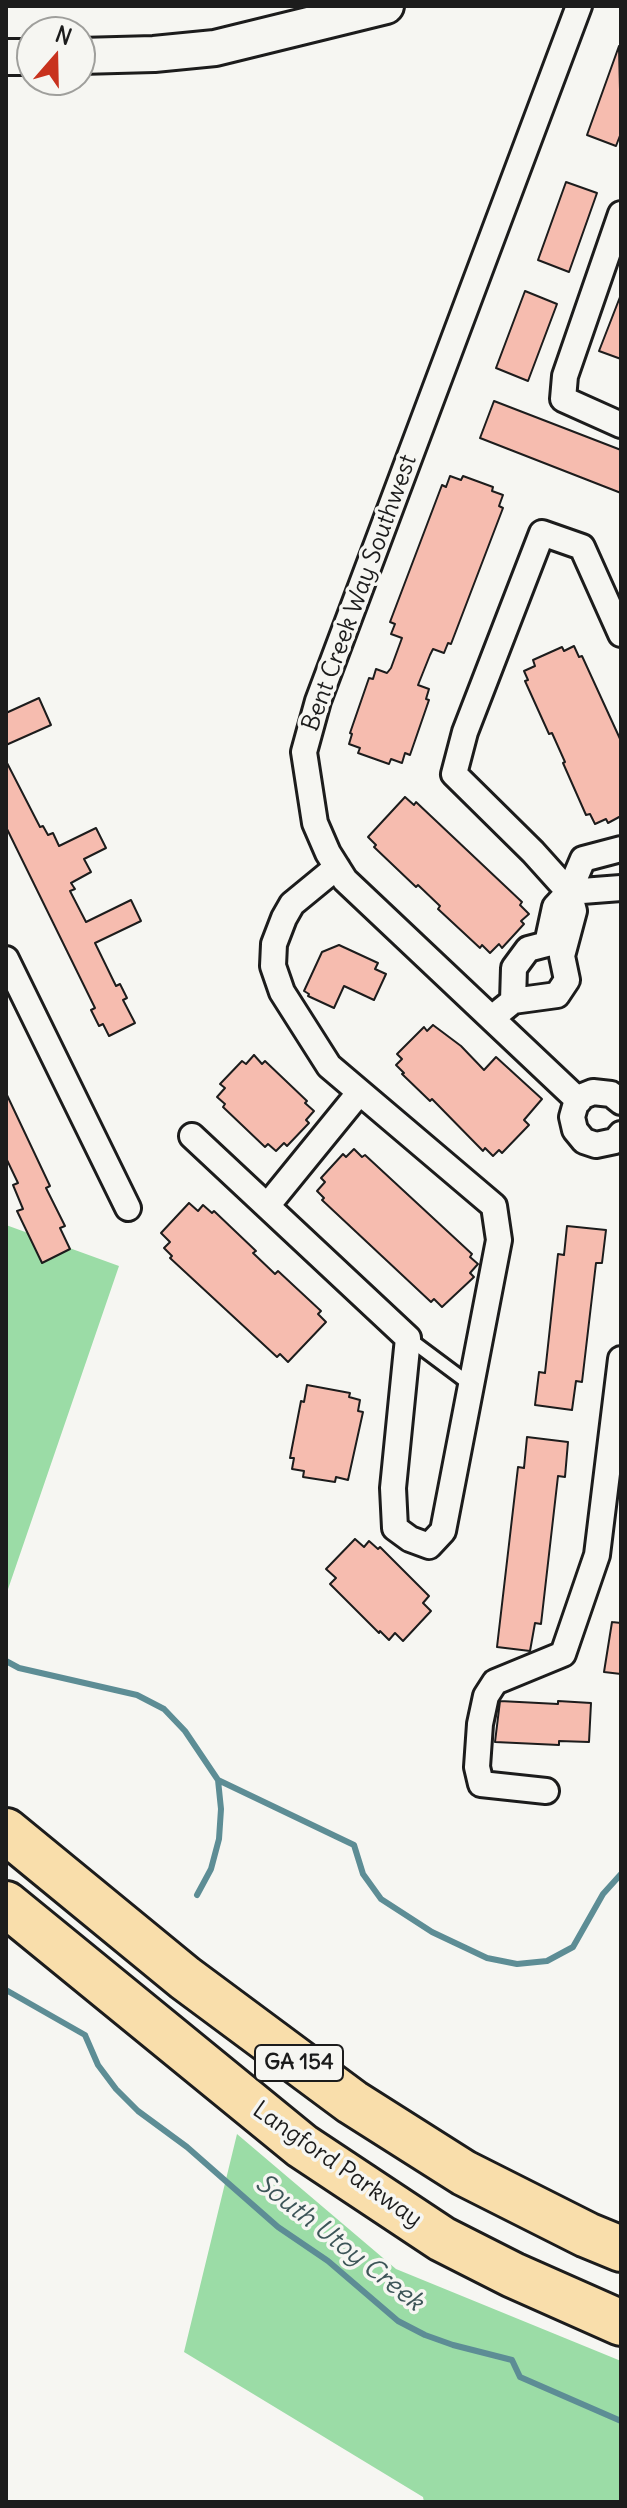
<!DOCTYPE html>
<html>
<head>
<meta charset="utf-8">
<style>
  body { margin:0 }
  #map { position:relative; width:627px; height:2508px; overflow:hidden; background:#f6f6f2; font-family:Delius,sans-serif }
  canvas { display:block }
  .frame { position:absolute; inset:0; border:8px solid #1c1c1c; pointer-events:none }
  .north { position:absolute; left:16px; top:16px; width:80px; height:80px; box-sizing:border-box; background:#f6f6f2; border:2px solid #9f9f9c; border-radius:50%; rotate:20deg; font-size:22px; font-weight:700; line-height:32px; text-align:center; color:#1c1c1c }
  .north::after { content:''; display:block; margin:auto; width:28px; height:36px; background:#c8321e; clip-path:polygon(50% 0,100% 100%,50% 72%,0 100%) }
</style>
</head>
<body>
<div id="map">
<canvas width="627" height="2508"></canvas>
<div class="frame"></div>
<div class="north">N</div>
</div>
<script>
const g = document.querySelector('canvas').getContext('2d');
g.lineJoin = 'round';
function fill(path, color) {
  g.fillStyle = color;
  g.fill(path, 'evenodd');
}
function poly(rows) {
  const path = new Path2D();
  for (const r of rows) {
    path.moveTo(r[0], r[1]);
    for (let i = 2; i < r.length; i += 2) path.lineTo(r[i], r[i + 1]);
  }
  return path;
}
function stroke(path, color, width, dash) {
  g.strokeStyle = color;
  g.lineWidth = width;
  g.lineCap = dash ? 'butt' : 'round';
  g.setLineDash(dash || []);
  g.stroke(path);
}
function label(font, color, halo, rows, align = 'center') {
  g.font = font + ' Delius,sans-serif';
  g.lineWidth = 7;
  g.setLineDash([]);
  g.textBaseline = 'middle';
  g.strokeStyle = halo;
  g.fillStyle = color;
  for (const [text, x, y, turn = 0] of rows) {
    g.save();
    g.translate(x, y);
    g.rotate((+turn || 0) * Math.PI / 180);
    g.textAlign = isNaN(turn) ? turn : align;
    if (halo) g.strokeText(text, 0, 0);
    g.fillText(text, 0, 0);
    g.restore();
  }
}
fill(poly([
  [6,1225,119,1266,6,1595],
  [237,2134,396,2269,621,2361,621,2502,424,2502,423,2497,184,2352]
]), '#9bdca6');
stroke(poly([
  [6,1661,19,1668,137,1695,164,1709,185,1731,218,1780,221,1809,219,1839,211,1869,197,1895],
  [218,1780,354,1845,363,1874,381,1899,432,1932,487,1958,517,1964,547,1961,573,1947,603,1894,621,1874],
  [6,1990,85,2035],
  [85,2035,98,2065,116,2089,138,2111,187,2147,278,2227,328,2261,398,2321,425,2335,453,2345,512,2360,520,2377,621,2421]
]), '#5d8d95', 6);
const building = poly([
  [619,46,621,133,616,146,587,135,619,46],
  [566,182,597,193,569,272,538,260,566,182],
  [525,291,557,304,528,381,496,368,525,291],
  [620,297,621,298,621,359,599,351,620,297],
  [494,401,621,450,621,493,480,438,494,401],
  [450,476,461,480,463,476,493,487,492,491,503,495,499,506,503,508,451,644,448,643,444,653,433,649,430,655,418,685,429,689,426,699,429,700,410,755,405,753,402,763,391,759,389,764,358,753,360,748,349,744,352,734,350,733,369,678,373,679,376,669,387,673,391,668,402,638,391,634,395,624,390,622,442,485,446,487,450,476],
  [574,646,579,657,582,656,621,741,621,816,608,823,606,819,595,824,590,814,586,815,563,763,565,762,552,733,549,734,525,681,528,680,524,671,535,666,533,660,562,647,564,651,574,646],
  [39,698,51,725,6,745,6,713,39,698],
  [6,761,40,827,43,826,48,835,53,833,59,846,96,828,106,848,84,859,91,872,71,883,75,889,70,891,86,922,131,900,141,921,95,943,116,986,120,984,127,998,123,1000,135,1023,109,1036,103,1024,99,1026,91,1010,95,1008,6,827,6,761],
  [405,797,414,805,416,802,522,902,520,905,529,914,521,921,524,924,502,948,499,944,490,953,482,945,480,948,438,909,440,906,418,885,416,887,374,847,376,845,368,837,405,797],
  [339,945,378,963,375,969,386,974,374,1000,344,986,334,1008,308,996,309,994,304,991,322,952,339,945],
  [433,1025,461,1046,484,1070,496,1057,542,1099,524,1120,529,1125,502,1153,499,1150,493,1156,485,1148,483,1151,432,1099,430,1101,402,1074,404,1073,396,1065,402,1059,397,1054,424,1027,427,1031,433,1025],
  [254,1055,262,1064,265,1061,307,1101,305,1103,314,1111,306,1120,309,1123,287,1146,284,1143,276,1151,268,1144,265,1147,223,1107,225,1104,217,1097,225,1088,220,1084,242,1061,246,1064,254,1055],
  [6,1093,50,1186,46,1188,65,1226,60,1228,70,1249,42,1263,17,1211,23,1209,13,1185,18,1183,6,1158,6,1093],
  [354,1149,362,1157,365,1155,472,1254,470,1257,478,1264,470,1273,474,1277,442,1307,434,1299,431,1302,322,1200,324,1198,317,1191,325,1182,321,1178,343,1154,346,1157,354,1149],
  [189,1203,198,1211,203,1205,212,1213,214,1211,256,1251,253,1253,275,1274,278,1271,321,1311,318,1314,326,1322,288,1362,280,1354,277,1357,170,1258,172,1256,164,1248,170,1242,161,1233,189,1203],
  [567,1226,606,1230,602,1263,596,1263,582,1382,576,1381,572,1410,535,1405,539,1372,545,1373,558,1254,564,1255,567,1226],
  [307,1385,350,1393,349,1397,360,1400,358,1411,363,1412,348,1480,336,1477,335,1482,303,1477,304,1471,292,1469,294,1458,290,1458,301,1401,304,1402,307,1385],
  [527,1437,568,1442,565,1477,558,1476,541,1624,535,1623,530,1651,497,1647,518,1467,524,1468,527,1437],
  [355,1539,364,1547,369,1541,378,1549,380,1547,429,1596,423,1603,431,1611,403,1641,395,1633,389,1640,380,1631,379,1633,330,1584,336,1578,326,1569,355,1539],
  [612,1622,621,1623,621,1674,604,1672,612,1622],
  [500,1701,558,1704,558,1701,591,1703,589,1742,559,1741,559,1745,495,1742,500,1701]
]);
fill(building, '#f6bcaf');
stroke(building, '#1c1c1c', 2);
const service = poly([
  [408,1338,471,1385]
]);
const minor = poly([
  [579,6,318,701,304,752,315,823,328,853,345,880,579,1101],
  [621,214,565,376,563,399,621,425],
  [569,892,621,888],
  [6,959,128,1208],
  [513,1001,514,968,528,949,547,944,555,907,569,892,583,859,621,849],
  [492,1018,513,1001,557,995,567,980,562,956,574,911,569,892,533,852,454,774,465,732,542,533,582,547,621,634],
  [621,1102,611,1094,593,1092,583,1096,576,1103,572,1117,575,1130,584,1141,596,1145,615,1141,621,1134],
  [192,1136,408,1338,393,1488,395,1528,410,1539,429,1546,443,1531,499,1240,494,1206,329,1066,282,992,273,966,274,944,284,918,292,904,337,867],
  [267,1206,359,1093],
  [546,1791,481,1784,477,1767,480,1724,486,1696,495,1682,563,1654,597,1555,621,1359]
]);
const secondary = poly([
  [80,56,154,54,215,48,386,6],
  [6,57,32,57]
]);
const motorway = poly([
  [6,1831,185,1978,352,2102,464,2173,587,2235,621,2249],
  [6,1904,302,2146,442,2239,513,2275,621,2323]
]);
stroke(service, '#1c1c1c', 18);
stroke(minor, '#1c1c1c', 30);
stroke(secondary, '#1c1c1c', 40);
stroke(motorway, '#1c1c1c', 50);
stroke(service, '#f6f6f2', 12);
stroke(minor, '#f6f6f2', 24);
stroke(secondary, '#f6f6f2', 34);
stroke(motorway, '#f9deab', 44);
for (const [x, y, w] of [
  [299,2063,88]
]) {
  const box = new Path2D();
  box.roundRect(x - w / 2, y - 18, w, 36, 6);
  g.fillStyle = '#f6f6f2';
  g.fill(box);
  stroke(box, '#1c1c1c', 2);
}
label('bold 22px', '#1c1c1c', null, [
  ["GA 154",299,2063]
]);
label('24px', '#1c1c1c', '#f6f6f2', [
  ["Bent Creek Way Southwest",360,593,-70],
  ["Langford Parkway",337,2165,35]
]);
label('italic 26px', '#3d5558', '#f6f6f2', [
  ["South Utoy Creek",339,2243,38]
]);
</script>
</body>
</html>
